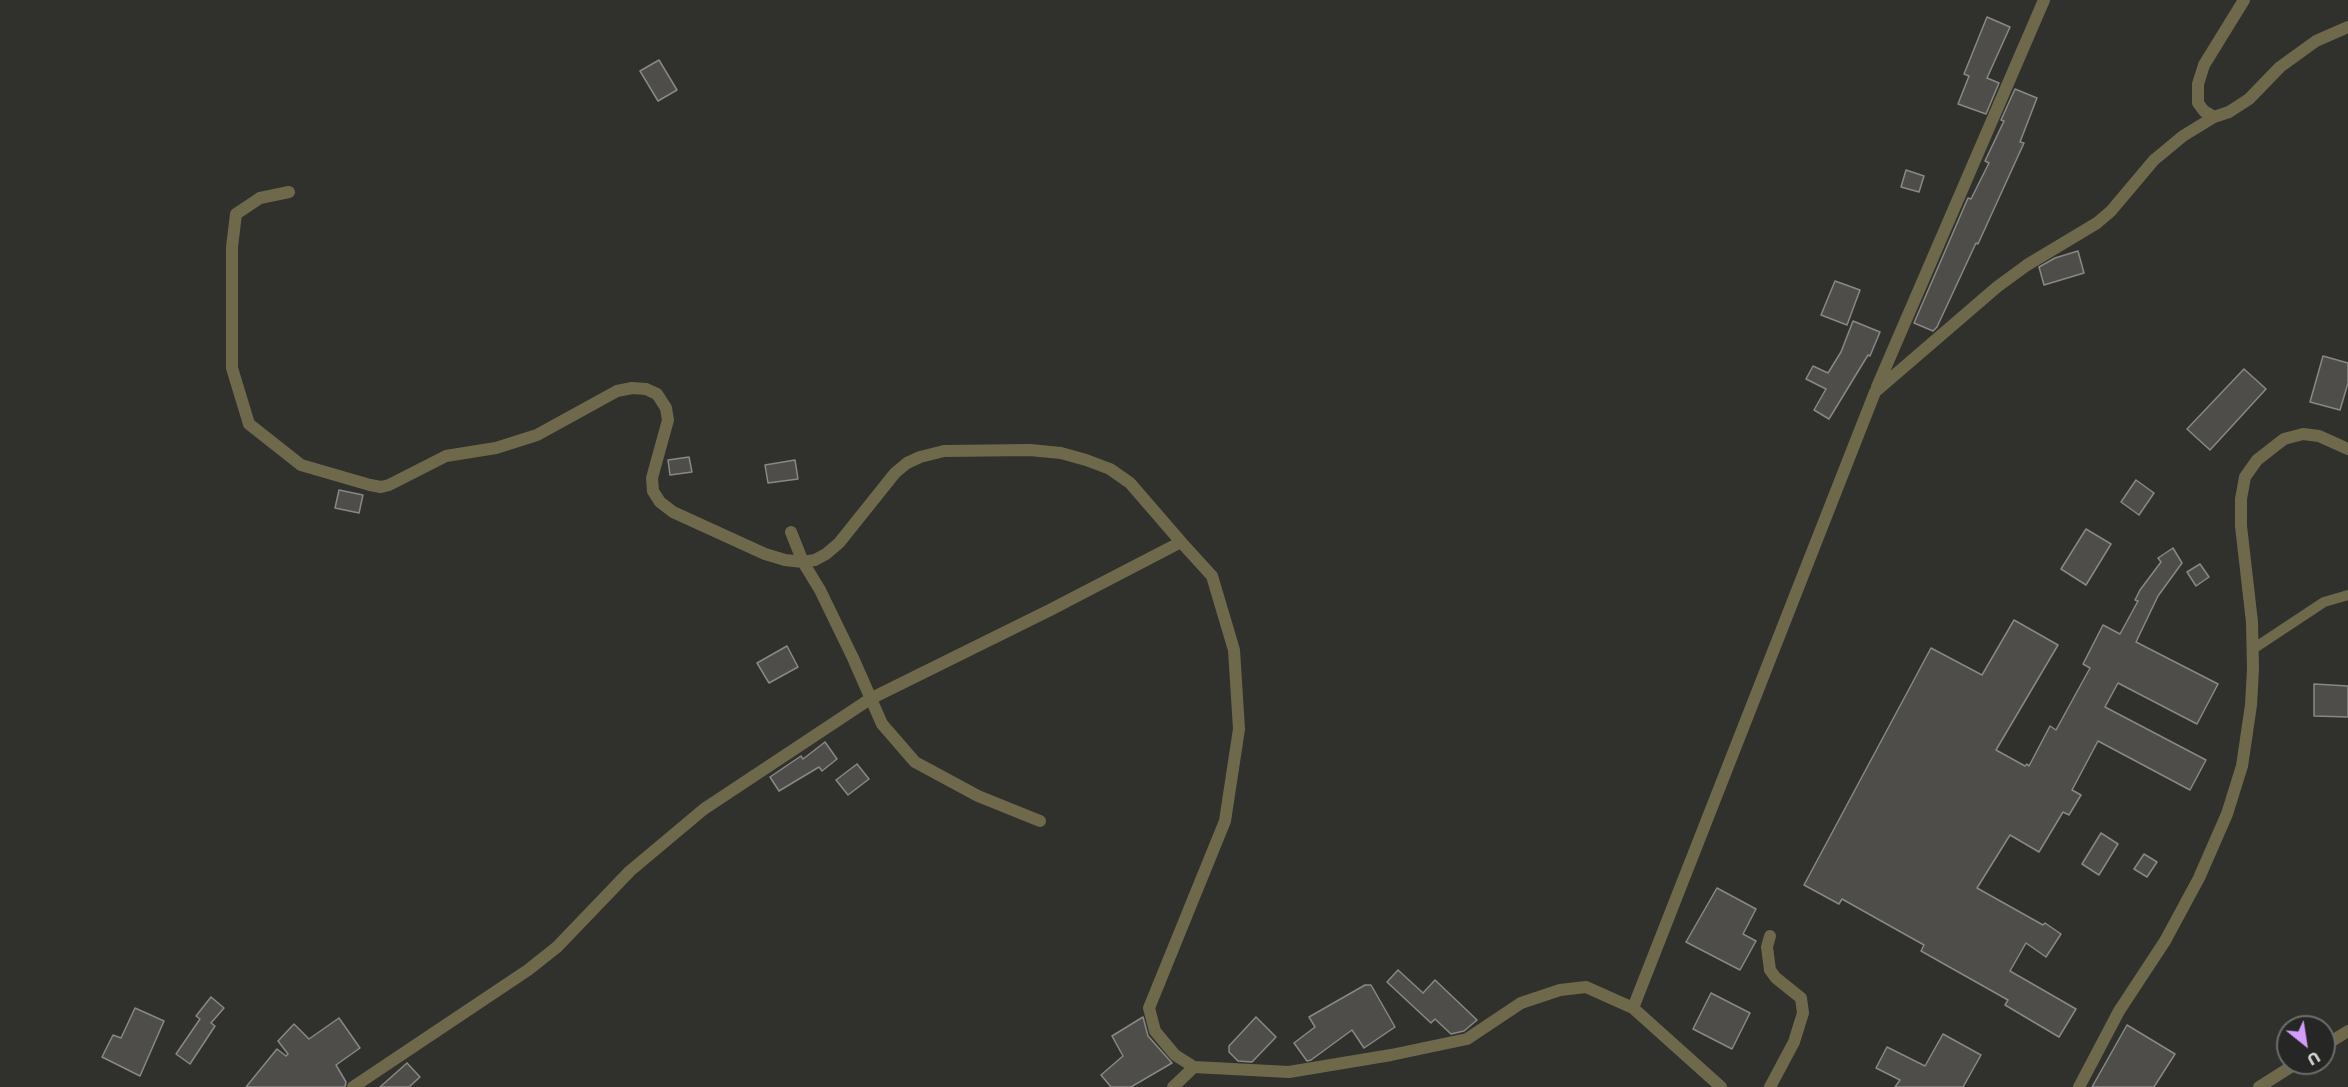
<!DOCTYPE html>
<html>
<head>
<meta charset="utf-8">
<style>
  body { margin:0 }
  #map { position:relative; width:2348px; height:1087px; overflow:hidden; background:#30302d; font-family:Commissioner,sans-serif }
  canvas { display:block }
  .north { position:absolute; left:2276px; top:1015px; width:60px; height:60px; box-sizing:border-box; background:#262624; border:2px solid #6c6c6a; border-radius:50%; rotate:150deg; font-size:16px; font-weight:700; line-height:24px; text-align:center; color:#d6d6d4 }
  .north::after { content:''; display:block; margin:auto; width:21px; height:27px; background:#d39cfd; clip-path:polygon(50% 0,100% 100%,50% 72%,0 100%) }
</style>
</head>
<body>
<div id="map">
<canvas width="2348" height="1087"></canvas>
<div class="north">U</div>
</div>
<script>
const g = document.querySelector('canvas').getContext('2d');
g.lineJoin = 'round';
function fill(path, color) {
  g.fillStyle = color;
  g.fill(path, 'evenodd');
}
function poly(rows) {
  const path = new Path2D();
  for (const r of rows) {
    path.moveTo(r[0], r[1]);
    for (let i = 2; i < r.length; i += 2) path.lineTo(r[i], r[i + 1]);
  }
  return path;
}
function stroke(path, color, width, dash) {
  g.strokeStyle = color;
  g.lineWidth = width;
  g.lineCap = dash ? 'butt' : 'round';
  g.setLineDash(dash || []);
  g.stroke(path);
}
const building = poly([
  [1987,17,2010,27,1987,78,1999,83,1986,114,1958,104,1969,76,1964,74,1987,17],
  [659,60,677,90,658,101,640,71,659,60],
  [2015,89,2037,98,2020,142,2024,143,1978,244,1976,243,1937,327,1933,331,1914,323,1968,198,1971,199,1989,163,1985,161,2004,121,2001,120,2015,89],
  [1906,170,1924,176,1919,192,1901,187,1906,170],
  [2078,251,2084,273,2044,285,2039,267,2055,258,2078,251],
  [1835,281,1860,290,1847,325,1821,315,1835,281],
  [1853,321,1880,332,1870,356,1868,355,1829,419,1814,410,1826,389,1806,379,1813,366,1828,373,1841,352,1853,321],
  [2323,356,2348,363,2348,383,2340,410,2310,402,2323,356],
  [2244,369,2266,389,2210,450,2187,429,2244,369],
  [689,457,692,472,670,475,668,460,689,457],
  [795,460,798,479,768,483,765,465,795,460],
  [2136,480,2154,493,2139,515,2121,502,2136,480],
  [339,490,363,495,359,513,335,508,339,490],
  [2086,529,2111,544,2086,585,2061,569,2086,529],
  [2173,548,2182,563,2158,596,2136,642,2218,684,2197,724,2118,683,2105,707,2206,760,2190,790,2098,741,2072,790,2081,795,2069,815,2063,812,2039,852,2010,835,1977,888,2043,925,2045,923,2061,934,2046,957,2026,943,2010,971,2076,1009,2059,1037,2005,1005,2008,1000,1921,951,1924,945,1842,899,1839,904,1804,885,1931,648,1982,675,2014,620,2058,645,1996,750,2025,766,2027,764,2029,766,2050,726,2056,730,2090,668,2083,664,2103,625,2120,634,2138,601,2135,600,2140,590,2161,562,2158,558,2173,548],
  [2200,564,2209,577,2196,586,2187,572,2200,564],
  [787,646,798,667,769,683,757,663,787,646],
  [2314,684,2348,686,2348,717,2314,716,2314,684],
  [825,742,837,759,822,771,819,767,779,791,770,777,801,756,803,759,825,742],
  [857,764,869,779,848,795,836,780,857,764],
  [2101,833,2118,844,2099,875,2082,864,2101,833],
  [2144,854,2157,862,2147,877,2134,869,2144,854],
  [1717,888,1756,909,1743,934,1756,941,1740,970,1686,942,1717,888],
  [1398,970,1423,993,1435,980,1477,1020,1464,1031,1451,1034,1435,1019,1431,1023,1387,982,1398,970],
  [1365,985,1371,985,1395,1027,1364,1048,1352,1030,1311,1060,1307,1061,1294,1043,1315,1027,1309,1017,1365,985],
  [1711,993,1750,1013,1732,1049,1693,1029,1711,993],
  [211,997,224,1008,211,1023,215,1026,190,1064,176,1054,200,1019,196,1016,211,997],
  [135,1008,164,1021,140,1076,102,1057,113,1035,121,1038,135,1008],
  [1143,1017,1148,1036,1172,1063,1131,1087,1111,1087,1101,1075,1123,1056,1112,1036,1143,1017],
  [1256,1017,1276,1037,1252,1062,1238,1061,1229,1052,1229,1046,1256,1017],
  [339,1018,360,1048,336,1065,346,1082,345,1087,246,1087,277,1049,286,1056,288,1054,278,1041,294,1024,309,1039,339,1018],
  [2127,1025,2175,1054,2154,1087,2092,1087,2127,1025],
  [1943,1034,1981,1055,1963,1087,1895,1087,1900,1080,1876,1068,1887,1047,1925,1066,1943,1034],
  [407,1063,420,1077,409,1087,380,1087,407,1063]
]);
fill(building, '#4e4d4a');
stroke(building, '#888885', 1.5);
stroke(poly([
  [2253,649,2324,602,2348,595]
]), '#6f694b', 10);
stroke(poly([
  [2244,0,2204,65,2198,84,2198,103,2204,111,2214,117,2229,112,2249,99,2280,67,2316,41,2348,27],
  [289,192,260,198,236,214,232,247,232,368,249,424,301,465,370,485,381,487,389,485,446,456,496,448,537,435,617,391,632,388,646,389,657,394,666,408,668,420,652,478,653,491,660,502,673,512,765,554,785,560,803,562,815,560,826,554,839,543,895,473,907,463,920,457,944,451,1030,450,1061,453,1086,460,1110,469,1130,483,1181,542],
  [1877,387,2044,0],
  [791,532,803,562,820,590,853,658,882,724,915,762,978,796,1040,821],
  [1770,936,1767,947,1770,970,1776,978,1801,998,1803,1013,1794,1042,1770,1087],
  [1633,1008,1875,392,1997,287,2027,265,2097,223,2111,211,2154,160,2183,136,2214,117],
  [2324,1046,2348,1031],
  [353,1087,528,970,557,947,630,871,704,809,870,699,1050,610,1181,542,1212,576,1234,650,1239,729,1225,821,1149,1008,1155,1031,1175,1055,1194,1067,1289,1072,1391,1055,1467,1039,1521,1003,1560,990,1586,987,1633,1008,1721,1087],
  [1173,1087,1194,1067],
  [2079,1087,2119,1011,2165,941,2199,878,2227,814,2242,766,2251,705,2253,669,2252,622,2241,526,2241,499,2245,477,2257,460,2284,439,2303,434,2319,436,2348,449],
  [2259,1087,2297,1063]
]), '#6f694b', 12);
</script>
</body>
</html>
